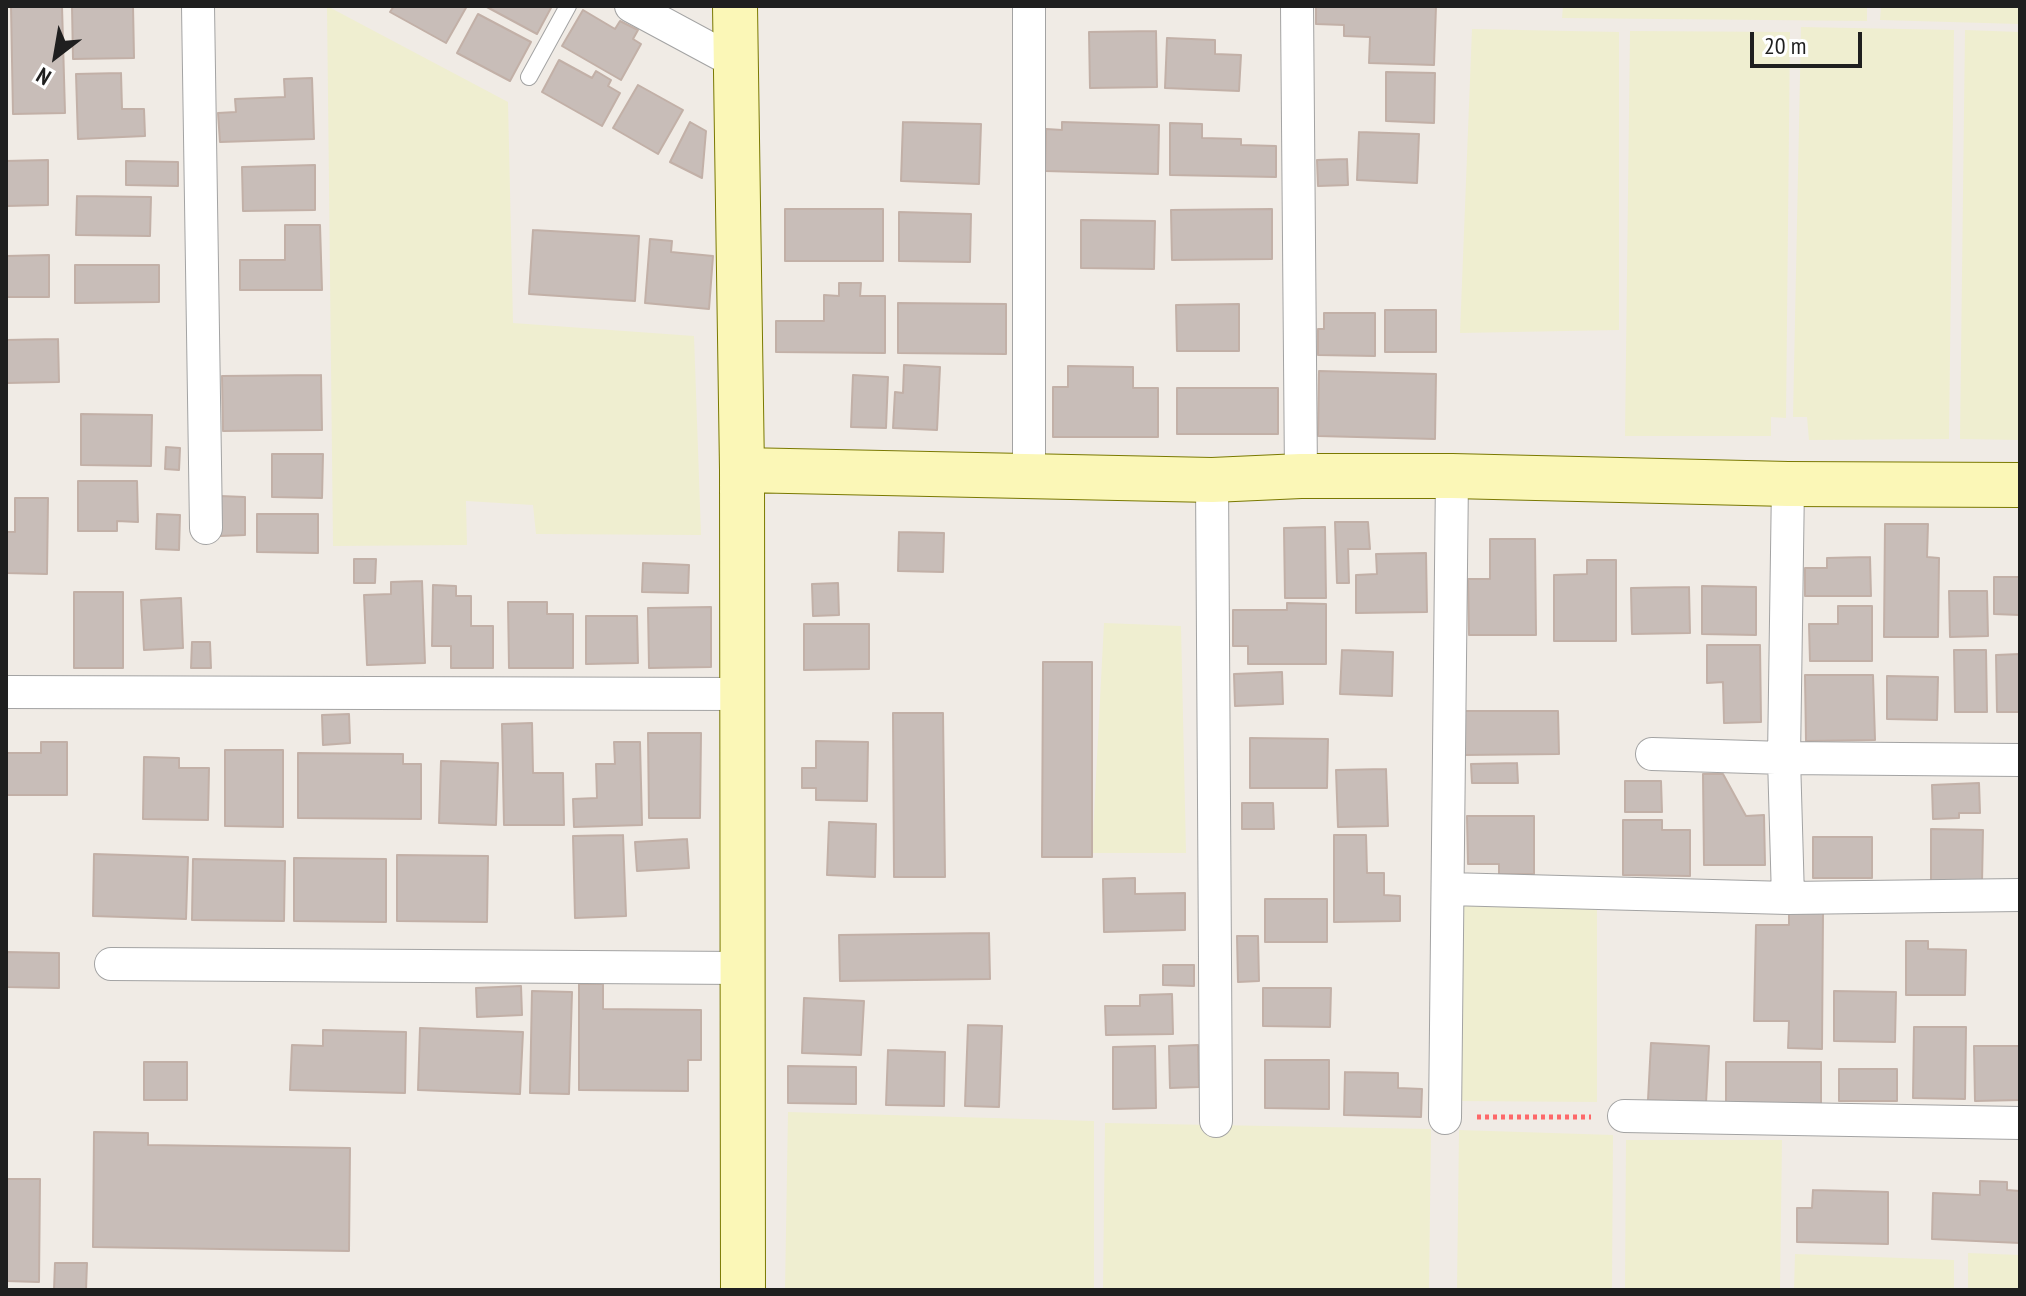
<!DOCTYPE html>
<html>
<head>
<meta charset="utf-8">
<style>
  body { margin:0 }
  #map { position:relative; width:2026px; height:1296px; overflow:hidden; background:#f0ebe5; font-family:"PT Sans Narrow",sans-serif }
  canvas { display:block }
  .frame { position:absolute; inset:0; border:8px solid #1f1f1f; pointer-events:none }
  .north { position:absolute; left:16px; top:16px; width:80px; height:80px; -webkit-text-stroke:6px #fff; paint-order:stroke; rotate:211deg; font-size:22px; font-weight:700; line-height:32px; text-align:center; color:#1f1f1f }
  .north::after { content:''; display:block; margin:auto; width:28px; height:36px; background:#1f1f1f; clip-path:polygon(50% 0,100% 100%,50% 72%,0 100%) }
  .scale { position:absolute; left:1750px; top:32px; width:112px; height:36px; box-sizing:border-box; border:4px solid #1f1f1f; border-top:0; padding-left:10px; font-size:24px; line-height:28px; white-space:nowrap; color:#1f1f1f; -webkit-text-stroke:6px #fff; paint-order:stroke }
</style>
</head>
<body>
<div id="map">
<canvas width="2026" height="1296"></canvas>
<div class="frame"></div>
<div class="north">N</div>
<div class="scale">20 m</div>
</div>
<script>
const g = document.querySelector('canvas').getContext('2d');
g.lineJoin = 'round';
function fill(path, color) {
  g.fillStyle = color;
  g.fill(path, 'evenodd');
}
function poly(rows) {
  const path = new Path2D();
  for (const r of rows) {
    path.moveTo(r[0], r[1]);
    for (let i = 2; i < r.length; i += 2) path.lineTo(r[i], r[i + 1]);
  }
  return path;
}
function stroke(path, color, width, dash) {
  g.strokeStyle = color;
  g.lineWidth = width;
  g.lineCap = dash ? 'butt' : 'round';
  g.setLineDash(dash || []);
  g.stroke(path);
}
fill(poly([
  [327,6,508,102,513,323,694,336,701,535,536,534,533,505,466,501,467,545,333,546],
  [1563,6,1867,6,1867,21,1562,18],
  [1881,6,2020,6,2020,24,1880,20],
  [1801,27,1954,30,1949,439,1809,440,1807,417,1793,417],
  [1472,29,1619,32,1619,330,1460,333],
  [1965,30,2020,32,2020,440,1960,439],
  [1630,31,1790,32,1786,418,1771,417,1771,436,1625,436],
  [1104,623,1181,626,1186,853,1092,853],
  [1463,900,1597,905,1597,1102,1456,1101],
  [788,1112,1094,1121,1094,1290,785,1290],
  [1105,1123,1431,1129,1429,1290,1103,1290],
  [1459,1130,1613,1135,1612,1290,1457,1290],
  [1626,1140,1782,1140,1780,1290,1625,1290],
  [1968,1253,2020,1255,2020,1290,1968,1290],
  [1795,1254,1954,1260,1954,1290,1794,1290]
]), '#efeed0');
const building = poly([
  [11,6,62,6,65,113,13,114,11,6],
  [72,6,133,6,134,58,73,59,72,6],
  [394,6,467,6,446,43,390,12,394,6],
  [485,6,552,6,537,34,485,6],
  [1316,6,1436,6,1434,65,1369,63,1370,37,1344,36,1344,25,1316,24,1316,6],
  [583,10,615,29,620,21,638,30,633,39,641,44,621,80,562,46,583,10],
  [478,14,531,42,510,81,457,53,478,14],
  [1156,31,1157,87,1090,88,1089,32,1156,31],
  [1167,38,1215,40,1215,54,1241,55,1239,91,1165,88,1167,38],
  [559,60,592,78,596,71,611,80,608,86,620,93,602,126,542,92,559,60],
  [1386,72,1435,73,1434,123,1386,121,1386,72],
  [121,73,122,109,144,109,145,136,78,139,76,74,121,73],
  [312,78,314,139,220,142,218,113,236,112,235,99,285,97,284,79,312,78],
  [638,85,683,110,658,154,613,128,638,85],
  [690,122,706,131,702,178,670,162,690,122],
  [903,122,981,124,979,184,901,181,903,122],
  [1062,122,1159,125,1158,174,1045,171,1046,129,1062,130,1062,122],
  [1170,123,1202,124,1202,138,1241,139,1241,145,1276,146,1276,177,1170,175,1170,123],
  [1359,132,1419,134,1417,183,1357,180,1359,132],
  [1347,159,1348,185,1318,186,1317,160,1347,159],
  [48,160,48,205,6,206,6,161,48,160],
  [126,161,178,162,178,186,126,185,126,161],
  [315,165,315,210,243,211,242,167,315,165],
  [77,196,151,197,150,236,76,235,77,196],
  [785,209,883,209,883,261,785,261,785,209],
  [1272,209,1272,259,1172,260,1171,210,1272,209],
  [899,212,971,214,970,262,899,261,899,212],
  [1081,220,1155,221,1154,269,1081,268,1081,220],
  [285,225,320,225,322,290,240,290,240,260,285,260,285,225],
  [533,230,639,236,635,301,529,294,533,230],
  [650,239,672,241,671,252,713,256,709,309,645,303,650,239],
  [49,255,49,297,6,297,6,256,49,255],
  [75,265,159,265,159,302,75,303,75,265],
  [839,283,861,283,860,296,885,296,885,353,776,352,776,321,824,321,824,295,839,296,839,283],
  [898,303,1006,304,1006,354,898,353,898,303],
  [1239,304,1239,351,1177,351,1176,305,1239,304],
  [1385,310,1436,310,1436,352,1385,352,1385,310],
  [1324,313,1375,313,1375,356,1318,355,1318,329,1324,329,1324,313],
  [58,339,59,382,6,383,6,340,58,339],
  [904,365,940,367,937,430,893,428,895,392,903,393,904,365],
  [1068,366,1133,367,1133,388,1158,388,1158,437,1053,437,1053,387,1068,387,1068,366],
  [1319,371,1436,374,1435,439,1318,436,1319,371],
  [321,375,322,430,223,431,222,376,321,375],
  [853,375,888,377,886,428,851,427,853,375],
  [1177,388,1278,388,1278,434,1177,434,1177,388],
  [81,414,152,415,151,466,81,465,81,414],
  [166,447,180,448,179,470,165,469,166,447],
  [272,454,323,454,322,498,272,497,272,454],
  [78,481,137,481,138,522,117,521,117,531,78,531,78,481],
  [220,496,245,497,245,535,220,536,220,496],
  [15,498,48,498,47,574,6,573,6,532,15,532,15,498],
  [157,514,180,515,179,550,156,549,157,514],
  [257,514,318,514,318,553,257,552,257,514],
  [1335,522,1368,522,1370,549,1348,549,1349,583,1337,583,1335,522],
  [1885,524,1928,524,1927,557,1939,558,1938,637,1884,637,1885,524],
  [1325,527,1326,598,1285,598,1284,528,1325,527],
  [899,532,944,533,943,572,898,571,899,532],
  [1490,539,1535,539,1536,635,1469,635,1468,579,1490,579,1490,539],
  [1426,553,1427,612,1356,613,1356,575,1377,574,1376,554,1426,553],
  [1870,557,1871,596,1805,596,1805,568,1827,568,1827,558,1870,557],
  [354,559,376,559,375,583,354,583,354,559],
  [1587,560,1616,560,1616,641,1554,641,1554,575,1587,574,1587,560],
  [643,563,689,565,688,593,642,592,643,563],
  [1994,577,2020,577,2020,615,1994,614,1994,577],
  [422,581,425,663,367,665,364,595,391,594,391,582,422,581],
  [838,583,839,615,813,616,812,584,838,583],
  [433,585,456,586,456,596,471,596,471,626,493,626,493,668,451,668,451,646,432,646,433,585],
  [1702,586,1756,587,1756,635,1702,634,1702,586],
  [1689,587,1690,633,1632,634,1631,588,1689,587],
  [1949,591,1987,591,1988,636,1950,637,1949,591],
  [74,592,123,592,123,668,74,668,74,592],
  [181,598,183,648,144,650,141,600,181,598],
  [508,602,547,602,547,614,573,614,573,668,509,668,508,602],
  [1287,603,1326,604,1326,664,1248,664,1248,646,1233,646,1233,610,1287,610,1287,603],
  [1838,606,1872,606,1872,661,1810,661,1809,624,1838,624,1838,606],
  [711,607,711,667,649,668,648,608,711,607],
  [586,616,637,616,638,663,586,664,586,616],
  [804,624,869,624,869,669,804,670,804,624],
  [192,642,210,642,211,668,191,668,192,642],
  [1707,645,1760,645,1761,722,1724,723,1723,682,1707,683,1707,645],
  [1342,650,1393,652,1392,696,1340,694,1342,650],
  [1954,650,1986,650,1987,712,1955,712,1954,650],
  [2020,654,2020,712,1997,712,1996,655,2020,654],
  [1043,662,1092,662,1092,857,1042,857,1043,662],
  [1282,672,1283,704,1235,706,1234,674,1282,672],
  [1805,675,1873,675,1875,740,1806,741,1805,675],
  [1887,676,1938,677,1937,720,1887,719,1887,676],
  [1462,711,1558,711,1559,754,1463,755,1462,711],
  [893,713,943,713,945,877,894,877,893,713],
  [349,714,350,743,323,745,322,715,349,714],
  [532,723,533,773,563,773,564,825,504,825,502,724,532,723],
  [648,733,701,733,700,818,649,818,648,733],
  [1250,738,1328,739,1327,788,1250,788,1250,738],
  [816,741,868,742,867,801,816,800,816,788,802,788,802,768,816,768,816,741],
  [41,742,67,742,67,795,6,795,6,753,41,753,41,742],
  [614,742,640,742,642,825,574,827,573,799,597,798,596,764,615,764,614,742],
  [225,750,283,750,283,827,225,826,225,750],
  [298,753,403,754,403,764,421,764,421,819,298,818,298,753],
  [144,757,179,758,179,768,209,768,208,820,143,819,144,757],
  [441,761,498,763,496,825,439,823,441,761],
  [1517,763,1518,783,1472,783,1471,764,1517,763],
  [1386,769,1388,826,1338,827,1336,770,1386,769],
  [1703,774,1723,774,1746,816,1764,815,1765,865,1704,865,1703,774],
  [1625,781,1661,781,1662,812,1625,812,1625,781],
  [1979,783,1980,813,1959,813,1959,818,1933,819,1932,785,1979,783],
  [1242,803,1273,803,1274,829,1242,829,1242,803],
  [1467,816,1534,816,1534,874,1499,874,1499,864,1468,864,1467,816],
  [1623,820,1662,820,1662,830,1690,830,1690,876,1623,875,1623,820],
  [829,822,876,824,875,877,827,875,829,822],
  [1931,829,1983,830,1982,883,1931,882,1931,829],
  [623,835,626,916,575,918,573,836,623,835],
  [1334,835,1366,835,1367,873,1384,873,1384,895,1400,896,1400,921,1334,922,1334,835],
  [1813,837,1872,837,1872,878,1813,878,1813,837],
  [687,839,689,868,637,871,635,842,687,839],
  [94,854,188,857,186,919,93,916,94,854],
  [397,855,488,856,487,922,397,921,397,855],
  [294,858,386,859,386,922,294,921,294,858],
  [193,859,285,861,284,921,192,920,193,859],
  [1135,878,1135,894,1185,893,1185,930,1104,932,1103,879,1135,878],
  [1265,899,1327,899,1327,942,1265,942,1265,899],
  [1789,911,1823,912,1822,1049,1788,1048,1789,1021,1754,1021,1756,925,1789,925,1789,911],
  [989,933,990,979,840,981,839,935,989,933],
  [1237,936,1258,936,1259,981,1238,982,1237,936],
  [1906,941,1928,941,1928,949,1966,950,1965,995,1906,995,1906,941],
  [6,952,59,953,59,988,6,987,6,952],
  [1163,965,1194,965,1194,986,1163,985,1163,965],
  [579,984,603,984,603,1009,701,1010,701,1060,688,1060,688,1091,579,1090,579,984],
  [521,986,522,1015,477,1017,476,988,521,986],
  [1263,988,1331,988,1330,1027,1263,1026,1263,988],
  [532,991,572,992,569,1094,530,1093,532,991],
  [1834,991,1896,992,1895,1042,1834,1041,1834,991],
  [1172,994,1173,1034,1106,1035,1105,1006,1140,1006,1140,995,1172,994],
  [804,998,864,1001,861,1055,802,1053,804,998],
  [968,1025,1002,1026,999,1107,965,1106,968,1025],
  [1914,1027,1966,1027,1965,1099,1913,1098,1914,1027],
  [420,1028,523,1032,520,1094,418,1090,420,1028],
  [323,1030,406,1032,405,1093,290,1090,292,1045,323,1046,323,1030],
  [1651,1043,1709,1046,1706,1103,1648,1100,1651,1043],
  [1198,1045,1199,1087,1170,1088,1169,1046,1198,1045],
  [1155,1046,1156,1108,1113,1109,1113,1047,1155,1046],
  [1974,1046,2020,1046,2020,1100,1975,1101,1974,1046],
  [888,1050,945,1052,944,1106,886,1105,888,1050],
  [1265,1060,1329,1060,1329,1109,1265,1108,1265,1060],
  [144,1062,187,1062,187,1100,144,1100,144,1062],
  [1726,1062,1821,1062,1821,1108,1726,1108,1726,1062],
  [788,1066,856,1067,856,1104,788,1103,788,1066],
  [1839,1069,1897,1069,1897,1101,1839,1101,1839,1069],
  [1345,1072,1398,1073,1398,1088,1422,1089,1421,1117,1344,1115,1345,1072],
  [94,1132,148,1133,148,1145,350,1148,349,1251,93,1247,94,1132],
  [6,1179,40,1179,39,1282,6,1281,6,1179],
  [1980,1181,2007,1182,2007,1190,2020,1191,2020,1243,1932,1239,1933,1193,1980,1195,1980,1181],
  [1813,1190,1888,1192,1888,1244,1797,1242,1797,1208,1812,1208,1813,1190],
  [55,1263,87,1263,86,1290,54,1290,55,1263]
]);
fill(building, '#c8bdb8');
stroke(building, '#c2b0a7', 2);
const lane = poly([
  [529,77,568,6]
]);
const street = poly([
  [198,6,206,528],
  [631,6,735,62],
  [1297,6,1301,476],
  [1029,475,1029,6],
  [1212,480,1216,1121],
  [1788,484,1784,758,1788,898],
  [6,692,740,694],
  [1652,754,1784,758,2020,760],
  [1448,889,1788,898,2020,895],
  [111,964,742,968],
  [1624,1116,2020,1123],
  [1445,1118,1452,476]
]);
const secondary = poly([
  [735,6,742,470,743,1290],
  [742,470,1212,480,1301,476,1452,476,1788,484,2020,485]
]);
stroke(lane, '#a3a3a3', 18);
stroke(street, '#a3a3a3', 34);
stroke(secondary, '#7a7902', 46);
stroke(poly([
  [1477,1117,1591,1117]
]), '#fd6869', 5, [4, 4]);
stroke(lane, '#fff', 16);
stroke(street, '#fff', 32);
stroke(secondary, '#fbf7b7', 44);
</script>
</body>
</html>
